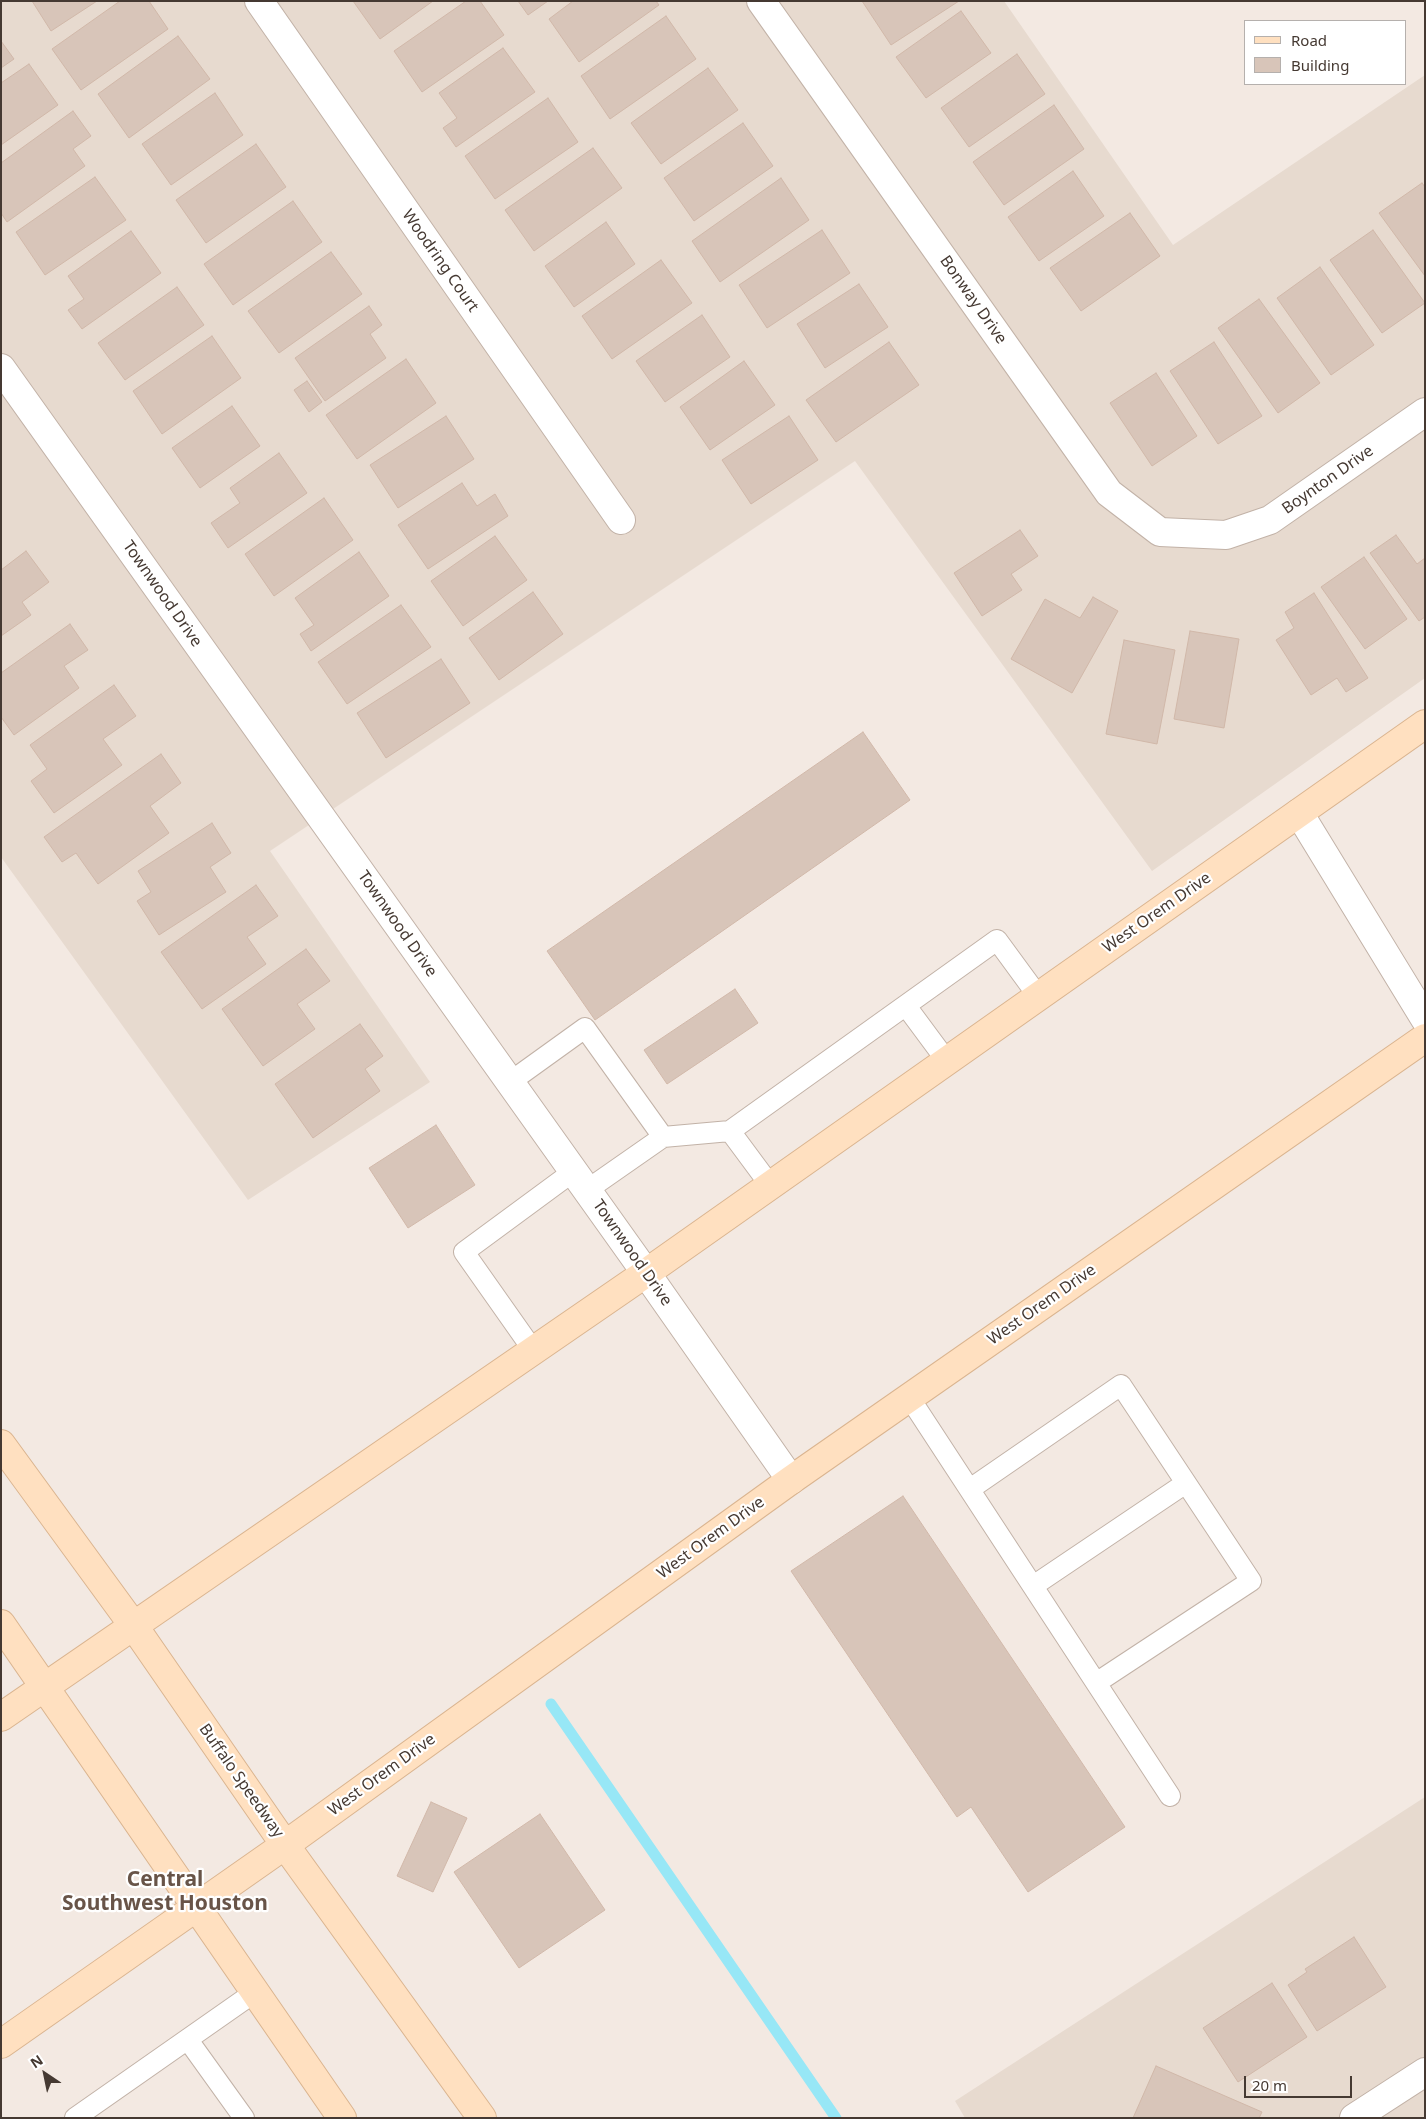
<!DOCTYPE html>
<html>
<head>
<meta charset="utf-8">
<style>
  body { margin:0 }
  #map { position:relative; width:1426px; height:2119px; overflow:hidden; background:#f3e9e2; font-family:"Noto Sans",sans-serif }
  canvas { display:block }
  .frame { position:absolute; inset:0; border:2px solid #453932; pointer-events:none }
  .legend { position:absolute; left:1244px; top:20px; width:162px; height:65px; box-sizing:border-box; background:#fff; border:1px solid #b5b0ad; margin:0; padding:6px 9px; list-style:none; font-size:15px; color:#453932 }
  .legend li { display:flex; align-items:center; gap:10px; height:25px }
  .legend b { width:25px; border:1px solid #b5b0ad }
  .north { position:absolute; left:20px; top:2049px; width:50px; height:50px; -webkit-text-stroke:4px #fff; paint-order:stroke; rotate:326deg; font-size:14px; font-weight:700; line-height:20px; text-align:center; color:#453932 }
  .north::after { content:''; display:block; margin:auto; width:18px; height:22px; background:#453932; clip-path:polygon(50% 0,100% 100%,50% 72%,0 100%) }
  .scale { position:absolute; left:1244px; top:2076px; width:108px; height:22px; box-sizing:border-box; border:2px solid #453932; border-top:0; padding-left:6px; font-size:15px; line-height:18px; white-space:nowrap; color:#453932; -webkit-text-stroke:4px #fff; paint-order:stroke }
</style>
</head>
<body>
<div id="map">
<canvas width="1426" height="2119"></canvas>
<div class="frame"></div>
<ul class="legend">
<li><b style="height:6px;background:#ffe0c0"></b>Road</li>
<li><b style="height:14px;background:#d8c5b9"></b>Building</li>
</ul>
<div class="north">N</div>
<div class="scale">20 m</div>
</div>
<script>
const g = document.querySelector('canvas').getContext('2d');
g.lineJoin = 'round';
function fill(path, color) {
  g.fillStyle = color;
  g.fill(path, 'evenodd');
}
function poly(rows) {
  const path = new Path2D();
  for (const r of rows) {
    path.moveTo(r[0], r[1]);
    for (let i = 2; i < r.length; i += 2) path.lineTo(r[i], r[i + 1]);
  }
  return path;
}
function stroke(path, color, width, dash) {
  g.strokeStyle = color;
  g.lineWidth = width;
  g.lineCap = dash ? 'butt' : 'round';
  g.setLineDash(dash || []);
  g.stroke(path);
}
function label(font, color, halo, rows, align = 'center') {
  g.font = font + ' "Noto Sans",sans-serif';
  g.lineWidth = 4.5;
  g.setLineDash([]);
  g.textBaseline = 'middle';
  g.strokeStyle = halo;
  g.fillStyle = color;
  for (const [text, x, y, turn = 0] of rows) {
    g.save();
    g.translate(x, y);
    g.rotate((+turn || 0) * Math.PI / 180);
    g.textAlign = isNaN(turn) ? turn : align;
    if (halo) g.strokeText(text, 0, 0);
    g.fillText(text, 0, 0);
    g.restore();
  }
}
fill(poly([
  [1,1,1004,1,1173,245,1425,75,1425,678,1152,871,855,461,270,851,430,1082,248,1200,1,857],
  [1425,1797,1425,2118,965,2118,955,2101]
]), '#e7dacf');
stroke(poly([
  [551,1704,836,2118]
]), '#97e7f6', 11);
const building = poly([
  [32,1,97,1,51,31,32,1],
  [120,1,149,1,168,29,81,90,52,49,120,1],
  [353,1,433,1,380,39,353,1],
  [466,1,480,1,504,35,422,92,394,51,466,1],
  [518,1,548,1,528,15,518,1],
  [573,1,656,1,659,5,579,62,549,19,573,1],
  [862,1,959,1,891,45,862,1],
  [961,11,991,53,926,98,896,57,961,11],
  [666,16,696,59,610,119,581,76,666,16],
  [178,36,210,79,129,138,98,94,178,36],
  [1,41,14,59,1,68,1,41],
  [503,48,535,92,456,147,443,128,457,118,439,93,503,48],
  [1017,54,1045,94,969,147,941,108,1017,54],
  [29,64,58,105,1,145,1,83,29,64],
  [708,68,738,110,661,164,631,123,708,68],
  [215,93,243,135,171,185,142,144,215,93],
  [548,98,578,142,495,199,465,156,548,98],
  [1054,105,1084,149,1004,205,973,162,1054,105],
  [73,111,91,136,73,149,85,166,7,222,1,213,1,163,73,111],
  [743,123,773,166,694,221,664,178,743,123],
  [256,144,286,187,206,243,176,200,256,144],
  [593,148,622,188,534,251,505,210,593,148],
  [1073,171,1104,216,1039,261,1008,217,1073,171],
  [95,177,126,220,45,275,16,232,95,177],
  [781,178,809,220,720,282,692,241,781,178],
  [1422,183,1425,187,1425,276,1379,213,1422,183],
  [293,201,322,242,233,305,204,264,293,201],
  [1130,213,1160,256,1081,311,1050,268,1130,213],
  [606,222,635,264,574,307,545,266,606,222],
  [822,230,850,273,767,328,739,285,822,230],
  [1373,230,1425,303,1382,333,1330,260,1373,230],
  [131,231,161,273,82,329,68,310,84,299,68,276,131,231],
  [331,252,362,294,279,353,248,311,331,252],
  [661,260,692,303,612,359,582,316,661,260],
  [1320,267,1374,345,1331,375,1277,298,1320,267],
  [859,284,888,327,825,368,797,324,859,284],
  [177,287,204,325,125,380,98,343,177,287],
  [1259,299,1320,383,1278,413,1218,328,1259,299],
  [369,306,382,325,370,334,386,358,325,401,295,358,369,306],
  [702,315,730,357,665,402,636,361,702,315],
  [212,336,241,378,162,434,133,391,212,336],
  [889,342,919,385,836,442,806,400,889,342],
  [1214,342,1262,416,1218,444,1170,371,1214,342],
  [406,359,436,403,357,459,326,415,406,359],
  [744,361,775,405,710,450,680,407,744,361],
  [1156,373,1197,436,1152,466,1110,403,1156,373],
  [307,381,322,402,309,412,294,390,307,381],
  [232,406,260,446,200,488,172,448,232,406],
  [446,416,474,459,398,508,370,465,446,416],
  [789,416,818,460,751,504,722,460,789,416],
  [279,453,307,493,228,548,211,523,240,503,230,488,279,453],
  [462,483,477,506,495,494,508,516,428,569,398,525,462,483],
  [324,498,353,540,274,596,245,554,324,498],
  [1020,530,1038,556,1011,574,1022,590,982,616,954,573,1020,530],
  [1396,535,1417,564,1425,558,1425,617,1419,621,1370,553,1396,535],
  [495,536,527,580,463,626,431,581,495,536],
  [26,551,49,582,22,602,31,615,1,636,1,570,26,551],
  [359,552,389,596,311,651,300,634,314,625,295,598,359,552],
  [1364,557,1407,619,1365,649,1321,587,1364,557],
  [533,592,563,634,499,680,469,638,533,592],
  [1314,593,1368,678,1346,692,1337,678,1311,695,1276,640,1294,628,1285,612,1314,593],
  [1093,597,1118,611,1072,693,1011,659,1045,599,1080,618,1093,597],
  [401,605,431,647,347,704,318,662,401,605],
  [70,624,88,650,64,666,79,688,14,735,1,717,1,673,70,624],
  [1190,631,1239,639,1224,728,1174,719,1190,631],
  [1124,640,1175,650,1157,744,1106,734,1124,640],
  [441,659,470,703,386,758,357,713,441,659],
  [114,685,136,716,103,739,122,765,54,813,31,781,47,769,30,745,114,685],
  [863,732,910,800,595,1020,547,951,863,732],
  [161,754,181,783,150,806,169,833,98,884,76,853,62,862,44,837,161,754],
  [212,823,231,853,210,867,226,892,159,935,137,901,151,892,138,871,212,823],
  [256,885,278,916,247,937,266,964,202,1009,161,952,256,885],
  [306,949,330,981,297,1004,315,1029,263,1066,222,1009,306,949],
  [735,989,758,1023,667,1084,644,1050,735,989],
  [360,1024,383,1056,365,1069,380,1091,313,1138,275,1084,360,1024],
  [436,1125,475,1185,408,1228,369,1168,436,1125],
  [903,1496,1125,1827,1028,1892,971,1807,957,1817,791,1571,903,1496],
  [431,1802,467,1818,433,1892,397,1876,431,1802],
  [540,1814,605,1910,519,1968,454,1872,540,1814],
  [1354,1937,1386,1987,1317,2031,1288,1985,1307,1972,1305,1969,1354,1937],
  [1272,1983,1307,2037,1238,2082,1203,2028,1272,1983],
  [1156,2066,1262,2112,1259,2118,1133,2118,1156,2066]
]);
fill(building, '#d8c5b9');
stroke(building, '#d1b8a9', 1);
const service = poly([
  [906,1006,946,1060],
  [510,1082,585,1028,663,1137,587,1190],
  [730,1131,770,1185],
  [663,1137,730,1131,997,940,1038,996],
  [533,1350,464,1252,574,1171],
  [909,1397,1170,1796],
  [970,1489,1121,1385,1251,1581,1096,1683],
  [1033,1586,1186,1483],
  [188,2040,244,2118],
  [75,2118,255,1992]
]);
const minor = poly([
  [259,1,621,520],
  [761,1,1109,493,1160,532,1226,535,1270,520,1425,412],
  [1,368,646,1273,791,1480],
  [1299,813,1425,1019],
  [1354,2118,1425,2072]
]);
const secondary = poly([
  [1,1444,133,1625,285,1845,482,2118],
  [1,1624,342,2118],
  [1,1717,646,1273,1425,724],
  [1,2044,285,1845,791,1480,1425,1038]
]);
stroke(service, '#c2b2a7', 22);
stroke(minor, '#c2b2a7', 30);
stroke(secondary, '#dab48f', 30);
stroke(service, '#fff', 20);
stroke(minor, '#fff', 28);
stroke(secondary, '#ffe0c0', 28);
label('16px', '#453932', '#fff', [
  ["Woodring Court",440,261,55],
  ["Bonway Drive",973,300,55],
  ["Boynton Drive",1328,480,-35],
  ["Townwood Drive",162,594,55],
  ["West Orem Drive",1157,913,-35],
  ["Townwood Drive",397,924,55],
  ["Townwood Drive",632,1253,55],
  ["West Orem Drive",1042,1305,-35],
  ["West Orem Drive",711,1538,-36],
  ["West Orem Drive",382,1775,-36],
  ["Buffalo Speedway",241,1781,55]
]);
label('bold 21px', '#685448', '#fff', [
  ["Central",165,1880],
  ["Southwest Houston",165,1904]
]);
</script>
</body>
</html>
